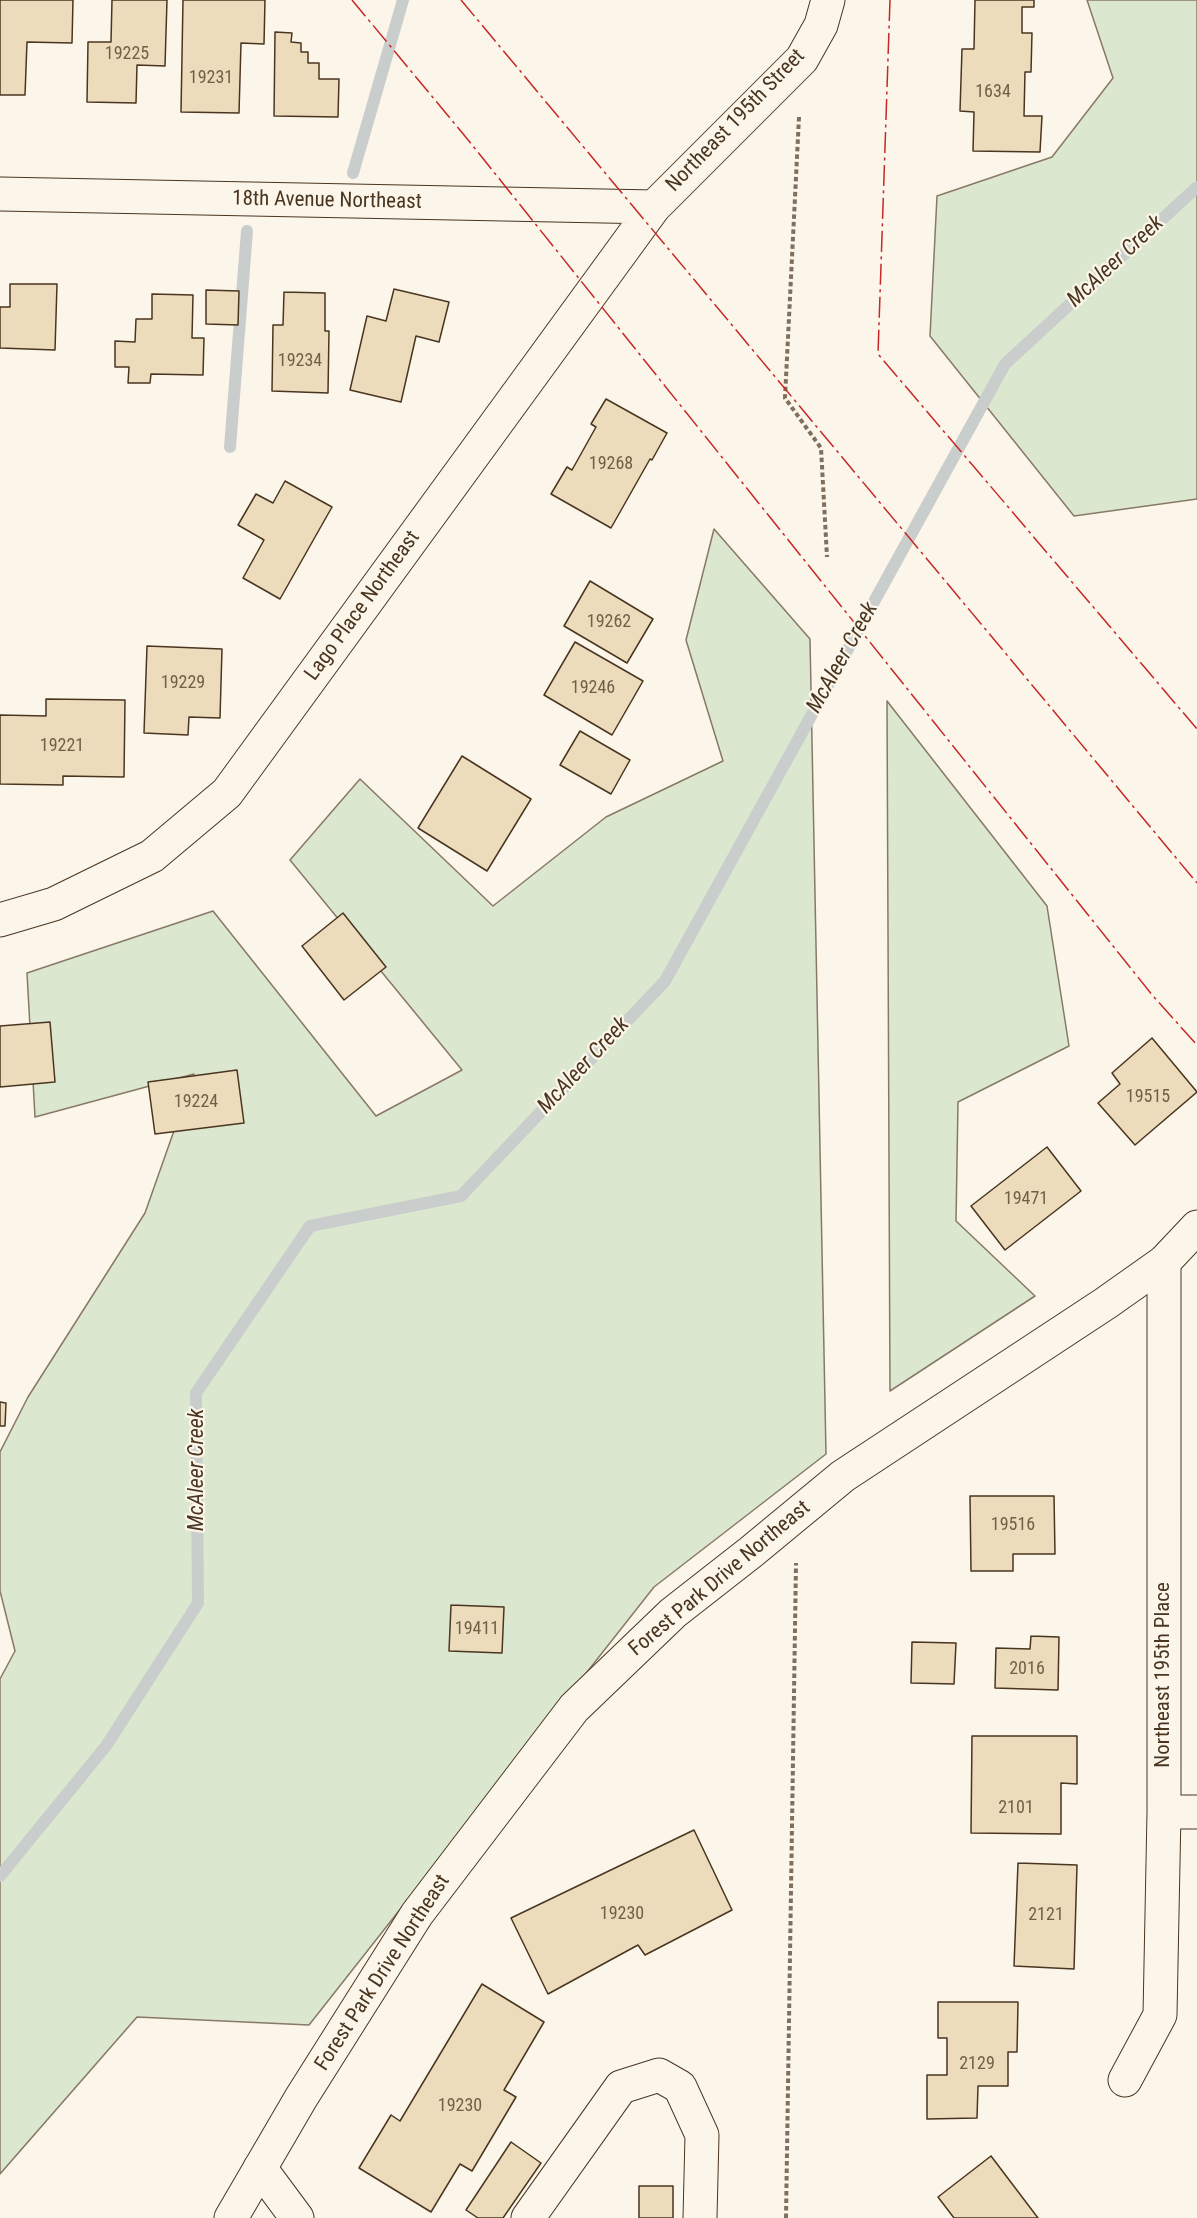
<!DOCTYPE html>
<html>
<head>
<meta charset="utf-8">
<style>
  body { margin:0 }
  canvas { display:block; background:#fbf6e9 }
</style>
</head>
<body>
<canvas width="1197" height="2218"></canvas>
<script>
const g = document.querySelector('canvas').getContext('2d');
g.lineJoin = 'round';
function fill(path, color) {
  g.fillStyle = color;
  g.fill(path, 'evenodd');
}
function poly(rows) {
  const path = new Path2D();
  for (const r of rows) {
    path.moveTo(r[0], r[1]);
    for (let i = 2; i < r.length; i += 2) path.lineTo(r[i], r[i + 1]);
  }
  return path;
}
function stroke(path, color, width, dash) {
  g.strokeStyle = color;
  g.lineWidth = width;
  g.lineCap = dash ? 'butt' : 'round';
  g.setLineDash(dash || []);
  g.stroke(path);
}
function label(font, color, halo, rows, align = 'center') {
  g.font = font + ' "Roboto Condensed",sans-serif';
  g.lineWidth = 4.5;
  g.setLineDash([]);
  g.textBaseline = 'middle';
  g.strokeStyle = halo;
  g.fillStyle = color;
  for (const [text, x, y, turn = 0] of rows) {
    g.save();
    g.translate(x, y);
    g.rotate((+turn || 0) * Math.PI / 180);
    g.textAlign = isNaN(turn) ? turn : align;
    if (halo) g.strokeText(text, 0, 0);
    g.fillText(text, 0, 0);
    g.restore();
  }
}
const green = poly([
  [1087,0,1197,0,1197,499,1074,516,930,336,937,196,1052,157,1113,78,1087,0],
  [714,529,810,639,826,1454,654,1587,309,2025,137,2017,0,2174,0,1679,15,1651,0,1591,0,1452,28,1397,145,1213,194,1074,35,1117,27,973,213,911,376,1116,462,1070,290,860,360,779,493,906,606,817,723,761,686,640,714,529],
  [887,701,1047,906,1069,1046,958,1102,956,1221,1035,1296,890,1391,887,701]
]);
fill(green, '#dce7d0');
stroke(green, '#887966', 1.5);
stroke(poly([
  [353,173,403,0],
  [230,447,247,231],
  [0,1876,106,1746,198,1603,196,1393,310,1226,461,1196,665,981,1005,364,1197,187]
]), '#c9cecd', 12);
const building = poly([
  [0,0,73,0,72,43,27,42,25,95,0,95,0,0],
  [112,0,167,0,165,66,137,65,136,103,87,102,88,42,111,42,112,0],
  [183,0,265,0,264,44,241,43,239,113,181,112,183,0],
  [975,0,1034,0,1034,7,1022,7,1022,33,1032,33,1031,72,1025,72,1024,116,1042,116,1040,152,973,151,974,112,960,111,962,49,974,49,975,0],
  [275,32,292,33,291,42,301,43,301,52,308,52,308,63,319,63,319,79,339,79,338,117,274,116,275,32],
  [10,284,57,284,55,350,0,348,0,307,10,307,10,284],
  [394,289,449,302,439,342,416,336,401,402,350,390,367,316,386,321,394,289],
  [206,290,239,291,238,325,206,324,206,290],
  [284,292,325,293,325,331,329,331,328,393,272,391,273,325,283,325,284,292],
  [152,294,193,295,192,338,204,338,203,375,151,374,150,383,128,383,129,367,115,367,115,341,135,342,136,319,152,319,152,294],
  [606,399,667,433,652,460,650,459,611,528,551,494,567,467,572,470,596,427,591,424,606,399],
  [285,481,332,507,280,599,243,578,264,540,238,525,256,494,273,503,285,481],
  [590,581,653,619,627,663,564,626,590,581],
  [575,642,643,681,612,735,544,695,575,642],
  [147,646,222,649,220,718,189,717,188,735,144,733,147,646],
  [46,699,125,700,124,777,63,776,63,785,0,784,0,715,46,716,46,699],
  [580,731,630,760,611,794,560,765,580,731],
  [462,756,531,799,487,871,418,828,462,756],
  [343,913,386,967,344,1000,302,946,343,913],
  [50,1022,55,1082,0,1087,0,1026,50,1022],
  [1152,1038,1197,1092,1135,1145,1098,1103,1120,1084,1112,1073,1152,1038],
  [237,1070,244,1123,155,1134,148,1082,237,1070],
  [1047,1147,1081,1191,1005,1250,971,1206,1047,1147],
  [0,1402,6,1403,5,1426,0,1426,0,1402],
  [970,1496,1054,1496,1055,1554,1013,1554,1013,1571,971,1571,970,1496],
  [451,1605,504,1607,502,1653,449,1651,451,1605],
  [1031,1636,1059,1637,1058,1690,995,1688,996,1648,1030,1649,1031,1636],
  [912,1642,956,1643,954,1684,911,1683,912,1642],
  [972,1736,1077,1736,1077,1784,1061,1783,1061,1834,971,1833,972,1736],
  [694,1830,732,1910,645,1955,638,1945,548,1994,511,1918,694,1830],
  [1018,1863,1077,1865,1074,1969,1014,1966,1018,1863],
  [482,1984,544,2022,504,2090,516,2097,472,2171,460,2164,431,2212,359,2168,391,2115,400,2121,482,1984],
  [938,2002,1018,2002,1017,2052,1008,2052,1008,2086,978,2086,977,2118,927,2119,927,2075,947,2075,947,2038,938,2038,938,2002],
  [511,2142,541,2163,503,2218,478,2218,466,2210,511,2142],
  [991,2156,1038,2218,954,2218,938,2197,991,2156],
  [639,2186,673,2186,673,2218,639,2218,639,2186]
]);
fill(building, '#ecdcbc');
stroke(building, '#4a3520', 1.5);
const minor = poly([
  [0,194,654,207],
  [0,920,54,904,152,856,227,793,654,207,802,59,821,25,828,0],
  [1164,1812,1197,1812],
  [1125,2080,1160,2015,1164,1812,1164,1262],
  [260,2168,297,2218],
  [528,2218,621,2087,659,2075,680,2087,702,2135,700,2218]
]);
const tertiary = poly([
  [231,2218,301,2098,417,1914,574,1708,673,1613,751,1552,843,1476,1106,1303,1164,1262,1197,1227]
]);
stroke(minor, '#4a3520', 35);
stroke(tertiary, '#4a3520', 35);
stroke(poly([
  [799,117,785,398,821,448,827,557],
  [786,2218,796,1563]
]), '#7f6f5c', 4, [4.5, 3]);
stroke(minor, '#fbf6e9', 33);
stroke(tertiary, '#fbf6e9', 33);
stroke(poly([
  [352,0,469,141,1153,996,1197,1045],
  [461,0,1197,883],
  [890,0,878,354,1197,729]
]), '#c62828', 1.5, [21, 4.5, 3, 4.5]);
label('18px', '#725f47', null, [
  ["19225",127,54],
  ["19231",211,78],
  ["1634",993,92],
  ["19234",300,361],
  ["19268",611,464],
  ["19262",609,622],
  ["19229",183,683],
  ["19246",593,688],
  ["19221",62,746],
  ["19515",1148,1097],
  ["19224",196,1102],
  ["19471",1026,1199],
  ["19516",1013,1525],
  ["19411",477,1629],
  ["2016",1027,1669],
  ["2101",1016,1808],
  ["19230",622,1914],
  ["2121",1046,1915],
  ["2129",977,2064],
  ["19230",460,2106]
]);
label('21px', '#4a3520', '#fbf6e9', [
  ["Northeast 195th Street",736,121,-46],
  ["18th Avenue Northeast",327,201,1],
  ["Lago Place Northeast",363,606,-54],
  ["Forest Park Drive Northeast",720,1579,-40],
  ["Northeast 195th Place",1164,1675,-90],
  ["Forest Park Drive Northeast",383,1973,-57]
]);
label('italic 22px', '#4a3520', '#fbf6e9', [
  ["McAleer Creek",1116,262,-43],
  ["McAleer Creek",843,658,-61],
  ["McAleer Creek",584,1066,-47],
  ["McAleer Creek",197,1470,-90]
]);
</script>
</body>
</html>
